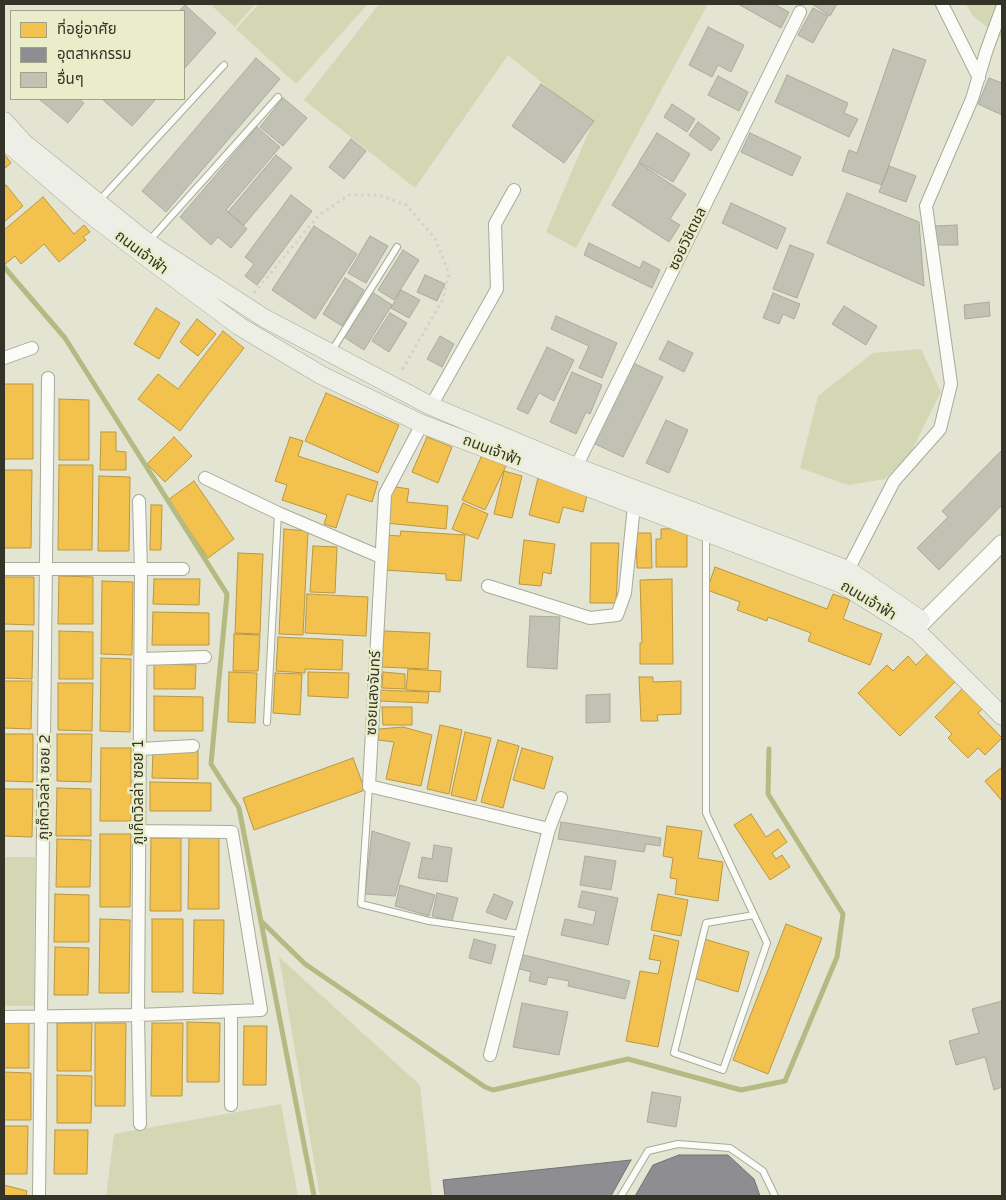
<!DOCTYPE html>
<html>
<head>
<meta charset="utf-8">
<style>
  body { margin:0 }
  #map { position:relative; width:1006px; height:1200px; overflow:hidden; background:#e3e5d2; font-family:"Varela Round","Noto Sans Thai",sans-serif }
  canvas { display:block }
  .frame { position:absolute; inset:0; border:5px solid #333427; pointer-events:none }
  .legend { position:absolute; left:10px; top:10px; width:175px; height:90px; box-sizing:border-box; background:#e9edca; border:1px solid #a0a389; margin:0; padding:6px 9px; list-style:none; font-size:15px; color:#333427 }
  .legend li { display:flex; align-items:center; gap:10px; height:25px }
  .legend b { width:25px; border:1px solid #a0a389 }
</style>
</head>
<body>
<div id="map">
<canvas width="1006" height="1200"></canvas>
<div class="frame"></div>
<ul class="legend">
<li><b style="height:14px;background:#f2c14e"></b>ที่อยู่อาศัย</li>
<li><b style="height:14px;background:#8d8d92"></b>อุตสาหกรรม</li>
<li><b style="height:14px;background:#c1c2b3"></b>อื่นๆ</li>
</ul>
</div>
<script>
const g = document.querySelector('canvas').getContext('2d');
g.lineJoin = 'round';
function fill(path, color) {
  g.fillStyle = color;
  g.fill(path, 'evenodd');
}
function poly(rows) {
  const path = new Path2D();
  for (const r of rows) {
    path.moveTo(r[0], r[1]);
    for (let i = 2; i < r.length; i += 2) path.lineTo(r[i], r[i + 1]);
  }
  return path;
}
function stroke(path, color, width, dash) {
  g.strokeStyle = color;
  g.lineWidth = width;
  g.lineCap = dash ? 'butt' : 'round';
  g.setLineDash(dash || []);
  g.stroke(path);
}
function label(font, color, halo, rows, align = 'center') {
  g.font = font + ' "Varela Round","Noto Sans Thai",sans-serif';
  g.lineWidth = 5;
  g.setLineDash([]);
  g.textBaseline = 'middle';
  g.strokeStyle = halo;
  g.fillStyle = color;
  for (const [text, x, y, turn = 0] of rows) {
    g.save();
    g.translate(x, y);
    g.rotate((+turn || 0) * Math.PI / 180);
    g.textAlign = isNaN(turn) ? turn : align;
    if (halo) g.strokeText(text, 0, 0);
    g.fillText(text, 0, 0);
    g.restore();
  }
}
fill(poly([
  [210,4,255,4,235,27],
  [259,4,368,4,296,84,236,29],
  [379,4,708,4,576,248,546,232,592,124,508,55,415,188,304,100],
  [966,4,1002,4,1002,39,973,16],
  [921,349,941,392,911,452,885,479,848,485,800,468,818,396,873,353],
  [4,857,35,857,34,1006,4,1006],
  [279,957,420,1085,432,1196,320,1196],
  [281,1104,298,1196,106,1196,114,1134]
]), '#d3d7b4');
const homes = poly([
  [4,154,11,163,4,169,4,154],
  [6,185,23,206,4,222,4,187,6,185],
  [43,197,74,234,84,225,90,232,83,237,86,240,59,262,44,244,21,264,15,256,4,265,4,230,43,197],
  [156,308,180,323,159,359,134,344,156,308],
  [197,319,216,334,198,356,180,342,197,319],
  [223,331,244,348,180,431,138,399,158,374,178,389,223,331],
  [4,384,33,384,33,459,4,459,4,384],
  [326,393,399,425,378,473,305,441,326,393],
  [59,399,89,400,89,460,59,460,59,399],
  [101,432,116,432,116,451,126,452,126,470,100,470,101,432],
  [174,437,192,456,165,482,147,464,174,437],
  [290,437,303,441,298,456,378,482,372,502,347,494,336,528,324,524,327,515,282,500,287,485,275,481,290,437],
  [427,437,452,447,438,483,412,472,427,437],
  [482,455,506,466,485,510,462,500,482,455],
  [59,465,93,465,92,550,58,550,59,465],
  [4,470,32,470,31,548,4,548,4,470],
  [504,471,522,476,512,518,494,514,504,471],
  [99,476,130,477,129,551,98,551,99,476],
  [538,478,588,491,583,512,563,507,559,523,529,515,538,478],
  [194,481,234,539,208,558,168,500,194,481],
  [390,486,409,489,407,502,448,506,446,529,386,523,390,486],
  [463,503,488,514,478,539,452,529,463,503],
  [151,505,162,505,161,550,150,550,151,505],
  [687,528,687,567,656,567,656,539,661,539,661,529,687,528],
  [284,529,308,531,303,635,279,634,284,529],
  [401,531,465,535,461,581,446,580,446,574,385,570,384,535,400,536,401,531],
  [636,533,651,533,652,568,637,568,636,533],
  [524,540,555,544,551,574,543,572,541,586,519,584,524,540],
  [591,543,619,543,616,603,590,603,591,543],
  [313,546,337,547,335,593,310,592,313,546],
  [238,553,263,554,260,634,235,633,238,553],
  [715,567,827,609,833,594,850,600,843,619,882,634,870,665,808,641,811,633,768,617,767,621,737,610,740,602,707,590,715,567],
  [59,576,93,577,93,624,58,624,59,576],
  [4,577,34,577,34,625,4,624,4,577],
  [154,579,200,579,199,605,153,604,154,579],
  [672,579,673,664,640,664,640,643,642,643,640,580,672,579],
  [102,581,133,582,132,655,101,654,102,581],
  [307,594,368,597,366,636,305,633,307,594],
  [153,612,209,613,209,645,152,645,153,612],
  [4,631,33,631,32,679,4,678,4,631],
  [59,631,93,632,93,679,59,679,59,631],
  [384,631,430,633,428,669,382,667,384,631],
  [234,634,260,635,258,671,233,671,234,634],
  [278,637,343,640,342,670,305,669,305,673,276,671,278,637],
  [930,651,958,679,900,736,858,693,887,665,893,671,908,656,916,665,930,651],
  [101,658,131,659,130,732,100,731,101,658],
  [154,664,196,665,195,689,154,689,154,664],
  [408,669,441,671,440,692,406,690,408,669],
  [229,672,257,673,255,723,228,722,229,672],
  [308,672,349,673,348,698,308,696,308,672],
  [383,672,405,674,405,689,382,688,383,672],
  [275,673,302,674,300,715,273,713,275,673],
  [639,677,653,677,653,682,681,681,681,714,657,715,658,721,641,721,639,677],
  [4,681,32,681,31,729,4,728,4,681],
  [58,683,93,683,92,731,58,730,58,683],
  [966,685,986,705,978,713,1002,738,985,755,978,748,968,758,948,738,952,734,935,717,966,685],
  [379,690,429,692,428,703,379,701,379,690],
  [154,696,203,697,203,731,154,731,154,696],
  [382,707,412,707,412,725,383,725,382,707],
  [440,725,462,730,449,794,427,789,440,725],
  [403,727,432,735,421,786,386,779,394,742,378,740,379,729,403,727],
  [465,732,491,738,476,801,451,795,465,732],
  [4,734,33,734,33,782,4,781,4,734],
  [57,734,92,734,91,782,57,781,57,734],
  [498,740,519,746,503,808,481,802,498,740],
  [101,748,131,748,131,821,100,821,101,748],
  [522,748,553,757,544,789,513,780,522,748],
  [153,750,198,750,198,779,152,778,153,750],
  [353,758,365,790,254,830,243,798,353,758],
  [1002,767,1002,801,985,781,1002,767],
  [150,782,211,783,211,811,150,811,150,782],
  [57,788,91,789,91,836,56,836,57,788],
  [4,789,33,789,32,837,4,836,4,789],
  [751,814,766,837,778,829,787,842,772,853,776,859,782,855,790,867,770,880,734,825,751,814],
  [667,826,702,831,698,858,723,862,718,901,675,894,677,879,670,878,673,858,663,856,667,826],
  [100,834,131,834,130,907,100,907,100,834],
  [189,836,219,836,219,909,188,909,189,836],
  [151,838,181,838,181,911,150,911,151,838],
  [57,839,91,840,90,887,56,887,57,839],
  [55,894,89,895,89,942,54,942,55,894],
  [658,894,688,900,681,936,651,930,658,894],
  [100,919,130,920,129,993,99,993,100,919],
  [152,919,183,919,183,992,152,992,152,919],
  [194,920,224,920,223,994,193,993,194,920],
  [786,924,822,938,768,1074,733,1060,786,924],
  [654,935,679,941,658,1047,626,1041,640,971,658,974,661,961,649,959,654,935],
  [704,939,749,952,738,992,693,978,704,939],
  [55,947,89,948,88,995,54,995,55,947],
  [4,1020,29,1020,29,1068,4,1068,4,1020],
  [187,1022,220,1023,219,1082,187,1082,187,1022],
  [57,1023,92,1023,91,1071,57,1071,57,1023],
  [95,1023,126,1023,125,1106,95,1106,95,1023],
  [152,1023,183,1023,182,1096,151,1096,152,1023],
  [244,1026,267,1026,266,1085,243,1085,244,1026],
  [4,1072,31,1073,31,1120,4,1120,4,1072],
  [57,1075,92,1076,91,1123,57,1123,57,1075],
  [4,1126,28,1126,27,1174,4,1174,4,1126],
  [55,1130,88,1130,87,1174,54,1174,55,1130],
  [4,1185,27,1191,26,1196,4,1196,4,1185]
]);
fill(homes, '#f2c14e');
stroke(homes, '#b99742', 1);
const industry = poly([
  [679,1155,728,1155,754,1179,760,1196,635,1196,653,1165,679,1155],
  [631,1160,611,1196,445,1196,443,1180,631,1160]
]);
fill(industry, '#8d8d92');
stroke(industry, '#727272', 1);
stroke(poly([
  [4,267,65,338,227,594,211,764,239,808,314,1196],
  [261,921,305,964,485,1087,493,1090,628,1059,741,1090,785,1081,837,957,843,914,768,794,769,749]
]), '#b5ba82', 5);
const building = poly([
  [738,4,774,4,789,12,781,28,738,4],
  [812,4,837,4,830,16,812,4],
  [185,5,216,33,184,69,184,11,179,11,185,5],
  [813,8,828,16,813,43,798,35,813,8],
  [708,27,744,45,731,72,718,65,712,77,689,65,708,27],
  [893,49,926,60,882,185,842,171,849,150,857,153,893,49],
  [256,58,280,79,166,212,142,191,256,58],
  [787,75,848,103,844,113,858,119,849,137,775,102,787,75],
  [718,76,748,92,739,111,708,95,718,76],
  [989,78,1002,83,1002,115,978,104,989,78],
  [541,84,594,121,564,163,512,126,541,84],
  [283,98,307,118,283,146,260,127,283,98],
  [39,99,79,99,84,103,68,123,39,99],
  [102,99,156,99,132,126,102,99],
  [672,104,695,119,687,132,664,117,672,104],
  [698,122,720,138,711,151,689,135,698,122],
  [257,127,280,147,226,210,247,229,231,248,218,237,211,245,180,217,257,127],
  [657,133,690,154,673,182,639,162,657,133],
  [750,133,801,157,792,176,741,152,750,133],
  [351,139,366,151,344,179,329,167,351,139],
  [276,155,292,168,244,225,228,212,276,155],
  [639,163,686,194,670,219,680,225,669,242,612,205,639,163],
  [889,166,916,176,906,202,879,192,889,166],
  [847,193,919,222,924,286,827,243,847,193],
  [291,195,312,211,257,285,245,276,254,264,245,257,291,195],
  [731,203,786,228,777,249,722,223,731,203],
  [957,225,958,245,935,245,935,226,957,225],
  [314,226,357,254,315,319,272,290,314,226],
  [370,236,388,246,366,283,348,273,370,236],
  [589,243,640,268,643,261,660,270,652,288,584,255,589,243],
  [790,245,814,254,797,298,773,289,790,245],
  [403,250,419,260,394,300,378,290,403,250],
  [425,275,445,284,437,301,417,292,425,275],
  [345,278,364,290,342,326,323,314,345,278],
  [401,290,420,300,409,318,391,308,401,290],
  [372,292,392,305,364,350,344,337,372,292],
  [773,293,800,304,794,319,783,314,779,324,763,318,773,293],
  [989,302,990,316,965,319,964,305,989,302],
  [844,306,877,326,866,345,832,324,844,306],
  [390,313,407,323,389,352,372,341,390,313],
  [556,316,617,343,602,378,579,368,589,346,551,329,556,316],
  [440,336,454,344,442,367,427,359,440,336],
  [668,341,693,353,684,372,659,359,668,341],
  [547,347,574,360,554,401,539,393,528,414,517,409,547,347],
  [631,362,663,377,623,457,591,442,631,362],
  [572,372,602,385,590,414,586,412,576,434,550,422,572,372],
  [666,420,688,430,669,473,646,463,666,420],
  [1002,450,1002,505,939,570,917,548,948,517,942,511,1002,450],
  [530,616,560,617,557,669,527,667,530,616],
  [610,694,610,722,586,723,586,695,610,694],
  [561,822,661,838,660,846,646,844,644,852,558,839,561,822],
  [372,831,410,843,395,896,365,894,372,831],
  [434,845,452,848,447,882,418,878,422,857,432,859,434,845],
  [585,856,616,861,611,890,580,885,585,856],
  [400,885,435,895,429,916,395,906,400,885],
  [582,891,618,898,608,945,561,935,565,919,593,925,596,911,578,907,582,891],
  [437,893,458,898,452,921,432,916,437,893],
  [494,894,513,902,506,920,486,912,494,894],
  [474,939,496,945,491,964,469,958,474,939],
  [520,954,630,981,625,999,568,986,569,981,548,977,546,985,529,981,531,972,517,968,520,954],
  [1002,1001,1002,1087,994,1090,985,1057,956,1065,949,1041,979,1033,972,1009,1002,1001],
  [522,1003,568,1012,559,1055,513,1047,522,1003],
  [652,1092,681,1097,676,1127,647,1122,652,1092]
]);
fill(building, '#c1c2b3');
stroke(building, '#aaab9c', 1);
const service = poly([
  [98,202,224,65],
  [148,242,278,97],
  [331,352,397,247],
  [706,534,706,813,754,915,767,943,723,1070,674,1053,706,923,754,915],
  [267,722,278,513],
  [369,786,361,904,429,921,521,934],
  [621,1196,648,1151,678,1144,730,1148,763,1171,775,1196]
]);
const minor = poly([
  [942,4,979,78],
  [4,358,32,348],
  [431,406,497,289,495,224,514,190],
  [422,424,385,494,369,786,549,829],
  [576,467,800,12],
  [205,478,278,513,381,557],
  [139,501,141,570,138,1015,140,1124],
  [4,569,183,569],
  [848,570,894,481,940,429,951,384,926,206,972,99,986,52,1002,8],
  [488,586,590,618,617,615,625,593,634,506],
  [141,659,205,657],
  [140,749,193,746],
  [231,1011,231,1105],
  [4,1017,138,1015,261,1010,232,832,139,831],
  [490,1055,549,829,561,798],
  [39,1196,48,378]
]);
const tertiary = poly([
  [923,622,1002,543]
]);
const secondary = poly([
  [4,121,24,143,147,242,264,318,431,406,576,467,848,570,921,620],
  [4,140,86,211,153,262,239,326,321,375,422,424,842,584,918,632,1002,716]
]);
stroke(service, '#a8aa9a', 8);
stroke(minor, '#a8aa9a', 14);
stroke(tertiary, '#a8aa9a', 18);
stroke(secondary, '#a8aa9a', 19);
stroke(poly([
  [254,293,319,215,349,195,379,195,406,205,435,238,449,274,443,299,401,372]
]), '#d1d2cc', 3, [2.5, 4]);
stroke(service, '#fbfbf8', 6);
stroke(minor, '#fbfbf8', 12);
stroke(tertiary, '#fbfbf8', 16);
stroke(secondary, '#edeee6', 18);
label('15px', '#333427', '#e9edca', [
  ["ซอยวิชิตชล",688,239,-64],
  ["ถนนเจ้าฟ้า",141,253,37],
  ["ถนนเจ้าฟ้า",492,451,21],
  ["ถนนเจ้าฟ้า",868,601,31],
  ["ซอยแสงจันทร์",374,693,-87],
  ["ภูเก็ตวิลล่า ซอย 2",45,787,-89],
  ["ภูเก็ตวิลล่า ซอย 1",139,792,-90]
]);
</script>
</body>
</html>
